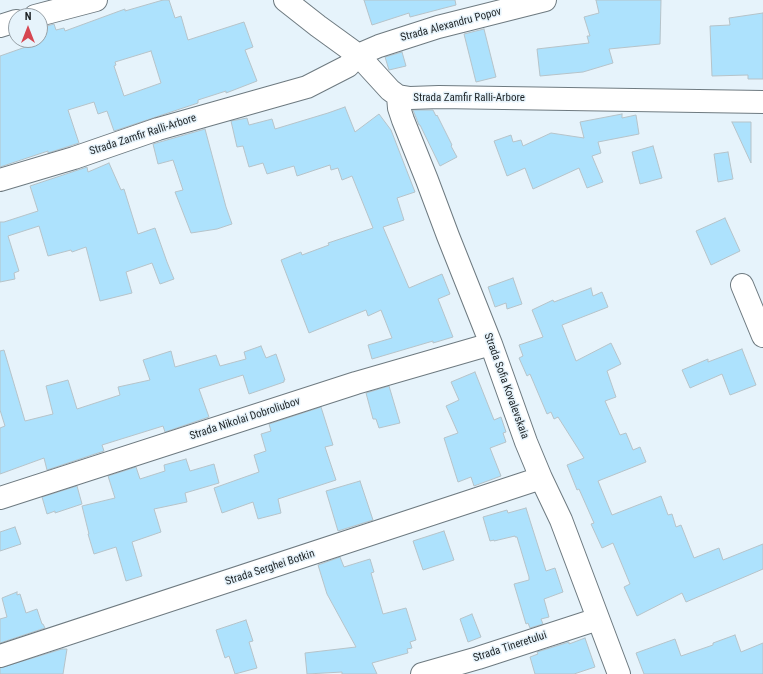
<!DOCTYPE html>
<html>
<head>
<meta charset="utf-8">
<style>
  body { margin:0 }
  #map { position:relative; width:763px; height:674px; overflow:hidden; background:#e6f3fb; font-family:"Roboto Condensed",sans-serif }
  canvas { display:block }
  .north { position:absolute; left:8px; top:8px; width:40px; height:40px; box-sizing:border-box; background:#e6f3fb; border:1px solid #969fa5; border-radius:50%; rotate:0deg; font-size:11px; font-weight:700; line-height:16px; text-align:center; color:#1d2224 }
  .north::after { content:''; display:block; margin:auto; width:14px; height:18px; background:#d64651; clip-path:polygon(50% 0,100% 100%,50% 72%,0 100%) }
</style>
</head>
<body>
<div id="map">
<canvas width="763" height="674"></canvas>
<div class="north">N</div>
</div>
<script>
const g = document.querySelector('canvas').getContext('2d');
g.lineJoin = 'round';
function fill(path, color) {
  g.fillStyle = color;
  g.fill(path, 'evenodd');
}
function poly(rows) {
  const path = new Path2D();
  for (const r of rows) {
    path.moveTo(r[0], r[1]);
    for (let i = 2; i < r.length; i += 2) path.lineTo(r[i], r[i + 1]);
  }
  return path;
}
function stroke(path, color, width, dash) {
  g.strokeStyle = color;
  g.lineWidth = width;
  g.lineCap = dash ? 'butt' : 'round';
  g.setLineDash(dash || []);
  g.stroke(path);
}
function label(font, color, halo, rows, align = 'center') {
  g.font = font + ' "Roboto Condensed",sans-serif';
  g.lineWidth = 3;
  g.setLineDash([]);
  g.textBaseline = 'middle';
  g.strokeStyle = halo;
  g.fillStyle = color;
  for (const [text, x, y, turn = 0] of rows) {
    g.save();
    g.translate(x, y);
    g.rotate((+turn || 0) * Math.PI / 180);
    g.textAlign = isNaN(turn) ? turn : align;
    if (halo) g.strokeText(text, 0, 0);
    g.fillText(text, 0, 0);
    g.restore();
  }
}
const building = poly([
  [163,0,169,0,175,18,181,16,188,40,244,22,253,47,245,50,257,81,226,93,226,91,198,100,198,103,114,131,107,111,98,114,94,102,68,110,79,143,48,153,48,151,0,167,0,56,37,43,36,40,40,40,40,28,54,24,56,30,64,28,65,31,125,9,125,11,163,0],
  [151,51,161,83,124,96,114,66,116,65,115,62,151,51],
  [364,0,455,0,456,5,410,17,409,13,372,25,364,0],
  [596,0,661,0,660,44,609,49,613,63,583,72,540,76,537,49,589,43,587,36,590,36,584,17,599,13,596,0],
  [763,13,763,79,748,79,748,75,712,76,710,26,730,25,729,18,763,13],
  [484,29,496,77,476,82,464,34,484,29],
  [402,52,406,66,389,70,385,57,402,52],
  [345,107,355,132,379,114,391,130,415,192,397,198,404,220,383,227,409,288,442,274,450,294,438,299,453,337,433,343,433,341,372,359,368,345,392,338,381,310,368,316,366,310,309,333,281,260,301,252,302,255,329,245,328,243,373,228,352,176,342,180,338,168,331,170,330,165,297,176,294,166,267,174,263,163,249,167,243,146,237,147,231,121,247,118,249,125,272,119,275,129,328,113,345,107],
  [413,110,433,110,436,116,437,115,452,145,451,146,457,157,440,166,420,125,419,125,413,110],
  [622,114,622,118,636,115,639,134,598,142,601,153,592,156,603,182,587,188,579,168,533,189,525,168,507,176,494,141,511,135,513,142,521,140,523,146,551,133,584,138,580,122,622,114],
  [732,122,751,122,751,163,732,122],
  [205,129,226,207,232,224,217,229,191,233,175,192,183,190,173,160,158,164,153,144,205,129],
  [653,146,662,178,640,184,632,152,653,146],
  [728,152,733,179,718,182,714,154,728,152],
  [109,163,121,190,124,189,138,234,155,228,167,262,174,279,160,284,152,263,126,272,132,293,100,301,86,247,72,252,71,250,48,256,39,226,8,236,19,271,14,273,15,279,0,282,0,222,4,222,38,211,30,186,87,167,88,172,109,163],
  [725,218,740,251,711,265,696,231,725,218],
  [513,278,522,304,507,309,506,303,495,307,488,287,513,278],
  [591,288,593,296,602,292,608,307,562,325,576,361,611,343,621,364,607,371,616,397,605,401,620,435,626,433,633,450,640,447,646,462,598,481,612,515,661,496,668,515,672,514,676,527,681,525,694,558,719,548,723,560,763,544,763,569,686,602,682,593,637,616,624,587,630,584,613,543,602,548,591,524,594,523,579,489,577,490,567,465,584,458,558,417,554,419,551,412,547,414,530,374,527,376,519,358,523,356,519,345,543,337,532,310,553,300,554,302,591,288],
  [261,346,266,358,276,354,285,380,284,380,284,382,249,394,243,375,199,389,209,417,165,432,163,426,102,445,104,451,47,470,44,458,0,474,0,428,5,426,0,410,0,351,4,350,25,421,53,414,46,386,68,380,77,409,120,395,118,387,150,380,143,360,171,351,175,367,216,355,220,366,246,359,244,352,261,346],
  [742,349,756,385,730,395,722,374,690,388,682,370,708,359,708,362,742,349],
  [475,372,494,420,501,417,506,432,503,433,506,442,490,448,501,476,474,486,471,477,458,482,444,438,458,433,446,406,459,400,451,382,475,372],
  [389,386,400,423,379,428,376,419,373,419,366,393,389,386],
  [321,407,333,445,325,447,336,480,278,499,281,513,258,519,253,502,222,513,214,488,259,472,254,455,266,451,261,434,271,431,269,424,321,407],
  [186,459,190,471,214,464,219,483,185,493,187,502,154,509,161,532,132,542,142,576,126,581,116,547,94,554,88,534,89,534,82,506,115,498,108,476,136,467,140,479,165,471,164,465,186,459],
  [360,481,373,520,338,531,326,491,360,481],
  [77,486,82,504,55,513,55,511,47,514,42,497,77,486],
  [526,508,546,571,555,568,563,592,544,599,549,617,541,619,543,624,530,628,528,623,526,624,514,584,529,580,529,577,517,537,515,537,515,536,494,541,494,540,490,541,483,517,507,510,508,513,526,508],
  [15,527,21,544,0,551,0,532,15,527],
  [444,531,454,560,423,570,413,541,444,531],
  [340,557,344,567,370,559,374,572,371,573,383,614,406,608,416,640,410,642,412,648,407,649,408,653,372,663,377,674,342,674,342,672,307,674,305,653,356,647,327,594,318,565,340,557],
  [17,592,17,595,20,594,26,613,37,609,42,624,43,624,45,628,0,643,0,619,7,617,2,598,17,592],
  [472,614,481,637,468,642,460,619,472,614],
  [246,620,253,641,249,642,257,668,235,674,229,656,225,658,216,630,246,620],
  [735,635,741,652,763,643,763,674,644,674,636,653,675,639,681,656,713,645,713,643,735,635],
  [585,638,595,667,574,674,535,674,530,657,538,654,537,652,569,642,569,644,585,638],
  [62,649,67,649,63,674,0,674,0,668,62,649]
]);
fill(building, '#ade2fd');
stroke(building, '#b6c3c9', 1);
const minor = poly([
  [285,0,318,26,358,55,379,46,438,27,545,0],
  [35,16,96,0],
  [0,26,16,21],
  [398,96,399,108,403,120,427,180,448,236,491,344,526,442,541,478,561,520,619,674],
  [0,180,74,158,158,129,307,87,348,66,358,55,390,90,398,96,410,98,439,97,763,102],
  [742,285,763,336],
  [0,498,356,383,491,344],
  [0,656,541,478],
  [422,674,478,658,598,619]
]);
stroke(minor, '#6e7a80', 24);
stroke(minor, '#fff', 22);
label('11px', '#1d2224', '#e6f3fb', [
  ["Strada Alexandru Popov",451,25,-15],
  ["Strada Zamfir Ralli-Arbore",469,98],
  ["Strada Zamfir Ralli-Arbore",143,135,-18],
  ["Strada Sofia Kovalevskaia",506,386,70],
  ["Strada Nikolai Dobroliubov",245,419,-18],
  ["Strada Serghei Botkin",270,568,-18],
  ["Strada Tineretului",510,647,-18]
]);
</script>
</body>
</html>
